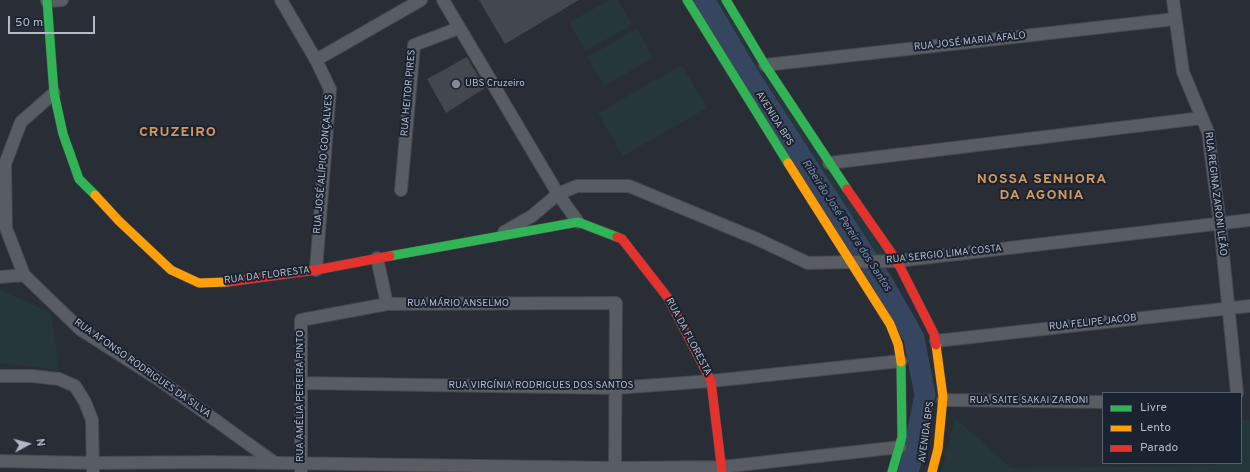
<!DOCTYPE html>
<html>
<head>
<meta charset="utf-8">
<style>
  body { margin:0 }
  #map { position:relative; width:1250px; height:472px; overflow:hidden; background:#292d35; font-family:Overpass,sans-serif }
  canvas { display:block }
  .legend { position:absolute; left:1102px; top:392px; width:140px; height:72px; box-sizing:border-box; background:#1c2330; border:1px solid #585f6c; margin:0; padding:5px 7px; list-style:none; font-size:12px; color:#b2b9c7 }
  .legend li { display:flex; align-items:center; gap:8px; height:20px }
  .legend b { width:20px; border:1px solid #585f6c }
  .north { position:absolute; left:8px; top:424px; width:40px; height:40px; -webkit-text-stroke:3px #1c2330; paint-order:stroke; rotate:83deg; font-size:11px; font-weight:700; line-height:16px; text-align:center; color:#b2b9c7 }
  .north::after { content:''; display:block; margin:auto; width:14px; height:18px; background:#b2b9c7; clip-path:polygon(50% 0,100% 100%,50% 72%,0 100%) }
  .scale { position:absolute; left:8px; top:16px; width:87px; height:18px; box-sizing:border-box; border:2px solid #b2b9c7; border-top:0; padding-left:5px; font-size:12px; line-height:14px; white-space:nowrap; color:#b2b9c7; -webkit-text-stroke:3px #1c2330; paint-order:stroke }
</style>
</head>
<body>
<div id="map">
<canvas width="1250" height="472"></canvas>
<ul class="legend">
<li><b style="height:5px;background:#30b455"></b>Livre</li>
<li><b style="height:5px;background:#ff9f0a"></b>Lento</li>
<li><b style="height:5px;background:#e5322d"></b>Parado</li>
</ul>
<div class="north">N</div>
<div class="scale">50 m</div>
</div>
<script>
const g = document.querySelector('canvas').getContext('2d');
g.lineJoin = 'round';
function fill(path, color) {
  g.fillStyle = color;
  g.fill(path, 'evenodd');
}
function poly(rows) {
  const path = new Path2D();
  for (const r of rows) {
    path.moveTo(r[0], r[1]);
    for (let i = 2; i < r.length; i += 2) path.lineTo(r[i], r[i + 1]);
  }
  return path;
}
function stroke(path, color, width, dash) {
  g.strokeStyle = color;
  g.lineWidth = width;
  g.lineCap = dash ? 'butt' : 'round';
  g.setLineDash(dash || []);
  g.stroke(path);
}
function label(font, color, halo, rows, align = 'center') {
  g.font = font + ' Overpass,sans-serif';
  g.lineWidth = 4;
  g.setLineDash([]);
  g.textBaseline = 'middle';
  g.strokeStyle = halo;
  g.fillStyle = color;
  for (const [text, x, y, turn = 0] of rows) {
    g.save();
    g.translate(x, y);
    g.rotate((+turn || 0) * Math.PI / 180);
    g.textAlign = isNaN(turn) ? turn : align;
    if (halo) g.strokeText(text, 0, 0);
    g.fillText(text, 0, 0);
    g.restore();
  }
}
fill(poly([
  [610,0,618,0,632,25,585,51,569,22],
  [694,0,720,0,887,255,851,255],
  [637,29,653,58,604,86,587,57],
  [682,65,707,108,623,156,598,113],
  [0,290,51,313,59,370,0,363],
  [955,418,1011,468,1216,466,1216,463,1241,463,1241,420,1250,420,1250,472,941,472]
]), '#26373b');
stroke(poly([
  [704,0,749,76,884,285,914,338,925,395,912,458,908,472]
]), '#374660', 21);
fill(poly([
  [479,0,579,0,505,44],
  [467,57,485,88,446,113,427,79]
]), '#43474e');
const street = poly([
  [281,0,316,60,330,89,316,270],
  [443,0,558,194,578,222],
  [1173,0,1183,72,1208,132,1220,224,1237,393],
  [47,1,62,0],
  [316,60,421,0],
  [765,65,1175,19],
  [54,93,21,122,5,164,6,228,24,275,80,329,158,379,275,463],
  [829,163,1202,118],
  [401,190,414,45,459,28],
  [504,232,532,216,558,194,577,186,629,186,757,239,808,263,897,261,1250,220],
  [377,258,387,304],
  [0,277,24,275],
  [936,341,1250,306],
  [0,376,32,376,59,379,75,386,85,402,92,420,93,472],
  [300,383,615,388,711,381,901,361],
  [943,400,1103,402],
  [0,461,93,463,212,462,615,468,722,467,900,447],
  [301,471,301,320,387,304,616,303,615,472]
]);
const fast = poly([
  [47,0,54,93,63,134,79,179,95,195],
  [687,0,788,163],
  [726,0,765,65,847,189],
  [390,256,578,222,617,237],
  [892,472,902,437,901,362]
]);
const slow = poly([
  [788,163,890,324,898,344,901,362],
  [95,195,119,221,171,270,199,283,228,282],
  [932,472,938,449,943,397,936,345]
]);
const jam = poly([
  [847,189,897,261,934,334,936,345],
  [617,237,622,239,668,298,711,381,722,472],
  [228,282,316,270,390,256]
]);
stroke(street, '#45484e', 14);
stroke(fast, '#45484e', 10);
stroke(slow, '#45484e', 10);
stroke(jam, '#45484e', 10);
stroke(street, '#585c63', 12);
stroke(fast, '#30b455', 9);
stroke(slow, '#ff9f0a', 9);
stroke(jam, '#e5322d', 9);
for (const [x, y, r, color] of [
  [456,84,5,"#828894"]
]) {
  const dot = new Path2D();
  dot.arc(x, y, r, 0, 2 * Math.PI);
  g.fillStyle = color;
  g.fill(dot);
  stroke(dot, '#1c2330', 1.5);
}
label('10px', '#b2b9c7', '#1c2330', [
  ["RUA JOSÉ MARIA AFALO",970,42,-6],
  ["RUA HEITOR PIRES",409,93,-85],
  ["AVENIDA BPS",774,119,58],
  ["RUA JOSÉ ALÍPIO GONÇALVES",324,164,-85],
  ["RUA REGINA ZARONI LEÃO",1215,194,83],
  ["RUA SERGIO LIMA COSTA",944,255,-6],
  ["RUA DA FLORESTA",267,276,-7],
  ["RUA MÁRIO ANSELMO",458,304],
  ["RUA FELIPE JACOB",1093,323,-6],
  ["RUA DA FLORESTA",688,337,62],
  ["RUA AFONSO RODRIGUES DA SILVA",142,369,35],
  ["RUA VIRGÍNIA RODRIGUES DOS SANTOS",541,386],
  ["RUA AMÉLIA PEREIRA PINTO",301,396,-90],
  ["RUA SAITE SAKAI ZARONI",1029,401],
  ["AVENIDA BPS",927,432,-82]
]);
label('10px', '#b2b9c7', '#1c2330', [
  ["UBS Cruzeiro",465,84]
], 'left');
label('italic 11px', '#7a8eae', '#1c2330', [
  ["Ribeirão José Pereira dos Santos",846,226,57]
]);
g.letterSpacing = '1px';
label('bold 14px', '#d29862', '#1c2330', [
  ["CRUZEIRO",178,133],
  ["NOSSA SENHORA",1042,180],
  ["DA AGONIA",1042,196]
]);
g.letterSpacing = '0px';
</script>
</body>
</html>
